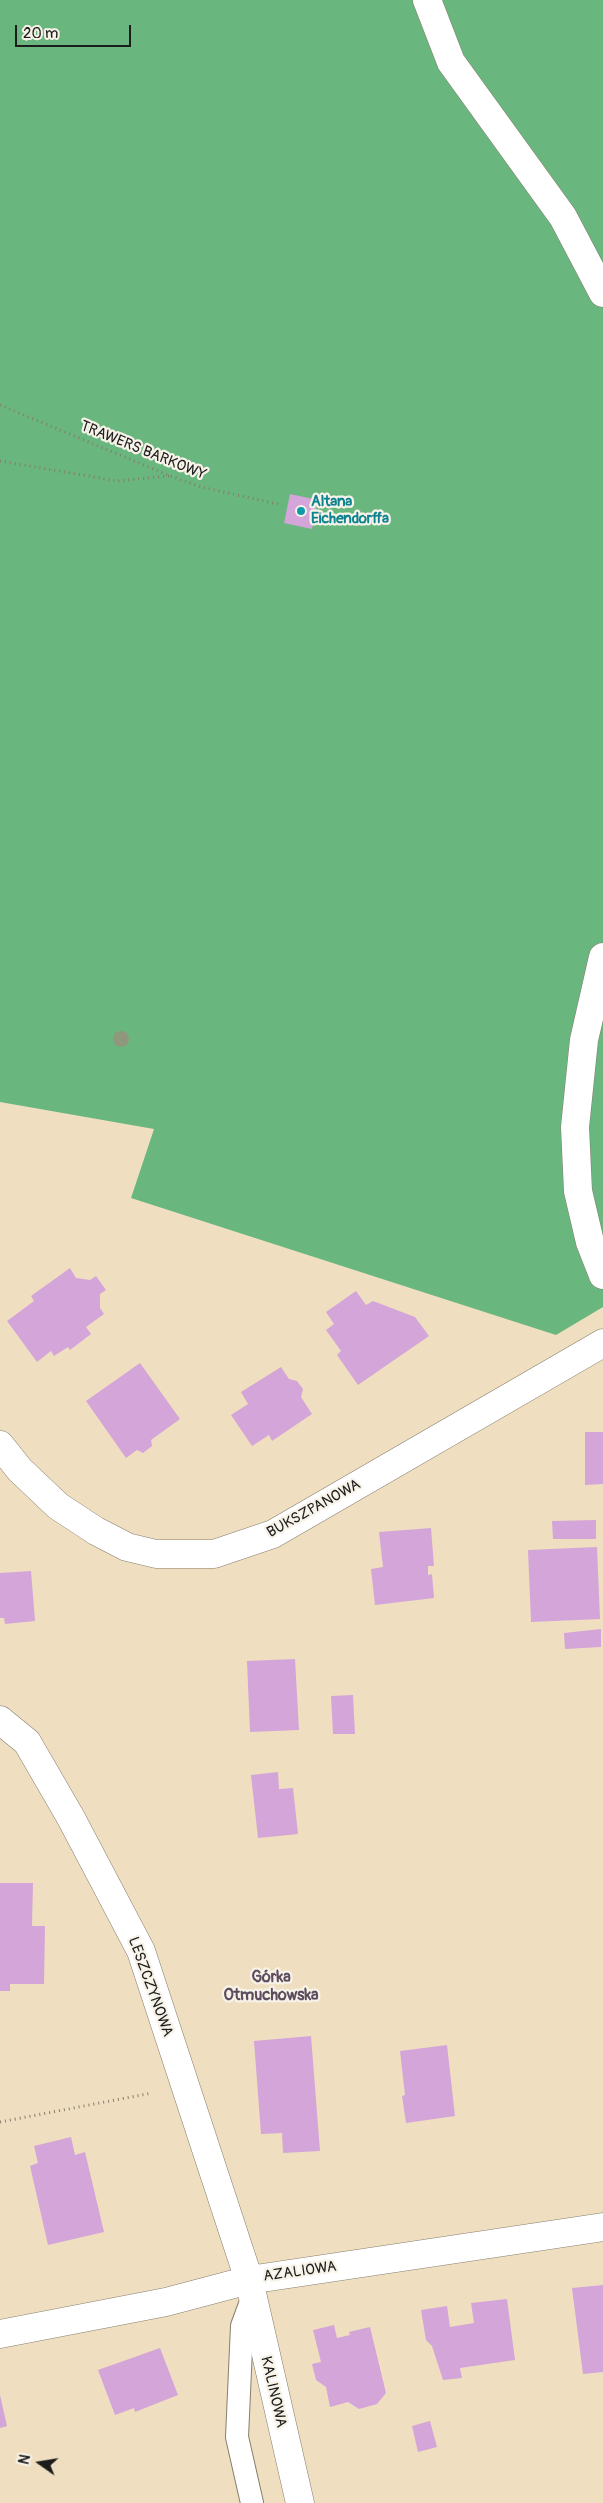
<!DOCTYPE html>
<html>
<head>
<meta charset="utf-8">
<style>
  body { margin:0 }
  #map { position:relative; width:603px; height:2503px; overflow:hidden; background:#efdfc0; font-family:Pangolin,sans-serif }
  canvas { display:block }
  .north { position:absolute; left:15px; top:2438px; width:50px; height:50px; -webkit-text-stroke:4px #f7f3e8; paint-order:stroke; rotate:283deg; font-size:14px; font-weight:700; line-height:20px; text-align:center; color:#1c1c1c }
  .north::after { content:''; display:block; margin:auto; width:18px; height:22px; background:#1c1c1c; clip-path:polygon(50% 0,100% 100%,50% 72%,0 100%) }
  .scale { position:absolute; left:15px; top:25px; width:116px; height:22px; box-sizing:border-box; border:2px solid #1c1c1c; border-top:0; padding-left:6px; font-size:15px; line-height:18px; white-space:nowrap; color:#1c1c1c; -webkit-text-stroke:4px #f7f3e8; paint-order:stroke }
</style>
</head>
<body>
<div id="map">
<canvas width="603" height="2503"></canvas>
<div class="north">N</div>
<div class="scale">20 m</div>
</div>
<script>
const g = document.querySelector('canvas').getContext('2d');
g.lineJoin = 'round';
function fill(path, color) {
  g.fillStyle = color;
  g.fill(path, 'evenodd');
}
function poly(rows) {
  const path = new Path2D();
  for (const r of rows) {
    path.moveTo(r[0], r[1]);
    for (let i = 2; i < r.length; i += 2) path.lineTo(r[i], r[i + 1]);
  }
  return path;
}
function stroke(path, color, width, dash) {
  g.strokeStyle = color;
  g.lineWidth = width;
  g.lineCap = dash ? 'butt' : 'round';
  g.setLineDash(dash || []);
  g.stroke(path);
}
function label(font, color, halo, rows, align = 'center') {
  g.font = font + ' Pangolin,sans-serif';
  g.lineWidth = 4.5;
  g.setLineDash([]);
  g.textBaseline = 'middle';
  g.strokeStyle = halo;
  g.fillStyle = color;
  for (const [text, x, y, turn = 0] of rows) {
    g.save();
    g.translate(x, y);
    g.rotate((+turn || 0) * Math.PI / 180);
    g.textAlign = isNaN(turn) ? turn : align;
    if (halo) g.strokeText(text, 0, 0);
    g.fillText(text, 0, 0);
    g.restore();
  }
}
fill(poly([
  [0,0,603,0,603,1307,556,1335,131,1198,154,1129,0,1102]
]), '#69b67f');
fill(poly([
  [290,494,318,500,312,529,284,523],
  [70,1268,76,1278,90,1280,96,1276,106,1290,100,1294,100,1308,104,1314,86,1327,91,1334,70,1350,68,1347,54,1356,51,1351,37,1362,7,1321,34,1301,31,1296],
  [356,1291,366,1305,373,1301,415,1317,429,1336,358,1385,337,1355,341,1351,326,1330,334,1324,326,1312],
  [140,1363,180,1419,151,1440,152,1446,143,1453,137,1450,126,1458,86,1401],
  [281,1367,289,1379,297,1381,303,1389,301,1397,312,1414,272,1441,269,1435,252,1446,231,1415,248,1404,241,1392],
  [585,1432,603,1432,603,1484,585,1485],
  [596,1520,596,1539,553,1539,552,1521],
  [431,1528,434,1566,428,1566,428,1575,432,1574,434,1598,375,1605,371,1569,383,1567,379,1532],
  [597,1547,600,1619,531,1622,528,1550],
  [31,1571,35,1621,5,1624,4,1618,0,1618,0,1573],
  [601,1629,601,1647,565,1649,564,1633],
  [295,1659,299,1730,250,1732,247,1661],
  [353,1695,355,1734,333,1734,331,1696],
  [278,1772,279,1789,293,1788,298,1834,258,1838,251,1775],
  [0,1883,33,1883,32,1926,45,1926,44,1984,10,1984,10,1991,0,1991],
  [311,2036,320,2151,283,2153,282,2133,261,2134,254,2041],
  [447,2045,455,2116,406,2123,402,2096,405,2095,400,2051],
  [71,2137,75,2155,85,2152,104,2232,48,2245,30,2166,38,2163,34,2146],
  [603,2285,603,2372,583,2374,572,2288],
  [507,2299,515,2360,460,2368,462,2378,443,2380,432,2346,426,2340,421,2310,447,2306,450,2327,474,2323,471,2303],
  [334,2325,337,2338,350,2335,349,2332,370,2327,386,2393,377,2404,359,2409,348,2402,330,2407,326,2387,316,2380,312,2364,321,2362,313,2330],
  [160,2348,178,2395,135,2412,134,2408,115,2415,98,2370],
  [0,2395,7,2426,0,2428],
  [430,2421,437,2447,418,2452,412,2426]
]), '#d4a5d8');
const lane = poly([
  [252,2503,237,2437,242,2326,252,2299]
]);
const street = poly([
  [427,0,451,62,563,217,603,293],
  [603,957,584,1040,575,1127,578,1191,590,1242,603,1275],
  [0,1445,20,1470,58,1506,96,1531,127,1547,156,1554,214,1554,273,1534,603,1343],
  [0,1720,27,1742,71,1818,141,1951,249,2280,300,2503],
  [0,2334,166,2302,249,2280,603,2227]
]);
stroke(lane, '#867e6e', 24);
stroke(street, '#867e6e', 29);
stroke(poly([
  [0,405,170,476,201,487,282,505],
  [0,461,117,481,169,476],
  [0,2122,152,2093]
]), '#867e6e', 3, [1, 4]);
stroke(lane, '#fff', 22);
stroke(street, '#fff', 28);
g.fillStyle = '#8f987d';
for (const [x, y] of [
  [121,1039]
]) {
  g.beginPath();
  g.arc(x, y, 8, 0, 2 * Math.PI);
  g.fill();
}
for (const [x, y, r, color] of [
  [301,511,5,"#0f9aa8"]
]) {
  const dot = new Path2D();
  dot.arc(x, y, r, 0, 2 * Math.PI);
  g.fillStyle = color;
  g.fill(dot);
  stroke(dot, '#f7f3e8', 2);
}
label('15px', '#1c1c1c', '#f7f3e8', [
  ["TRAWERS BARKOWY",143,451,22],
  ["BUKSZPANOWA",314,1509,-29],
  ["LESZCZYNOWA",150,1987,70],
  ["AZALIOWA",300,2272,-8],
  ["KALINOWA",273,2392,77]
]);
label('bold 15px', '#0d838f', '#f7f3e8', [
  ["Altana",311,502],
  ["Eichendorffa",311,519]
], 'left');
label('bold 16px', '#5c4c5e', '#f7f3e8', [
  ["Górka",271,1978],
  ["Otmuchowska",271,1996]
]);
</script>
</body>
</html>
